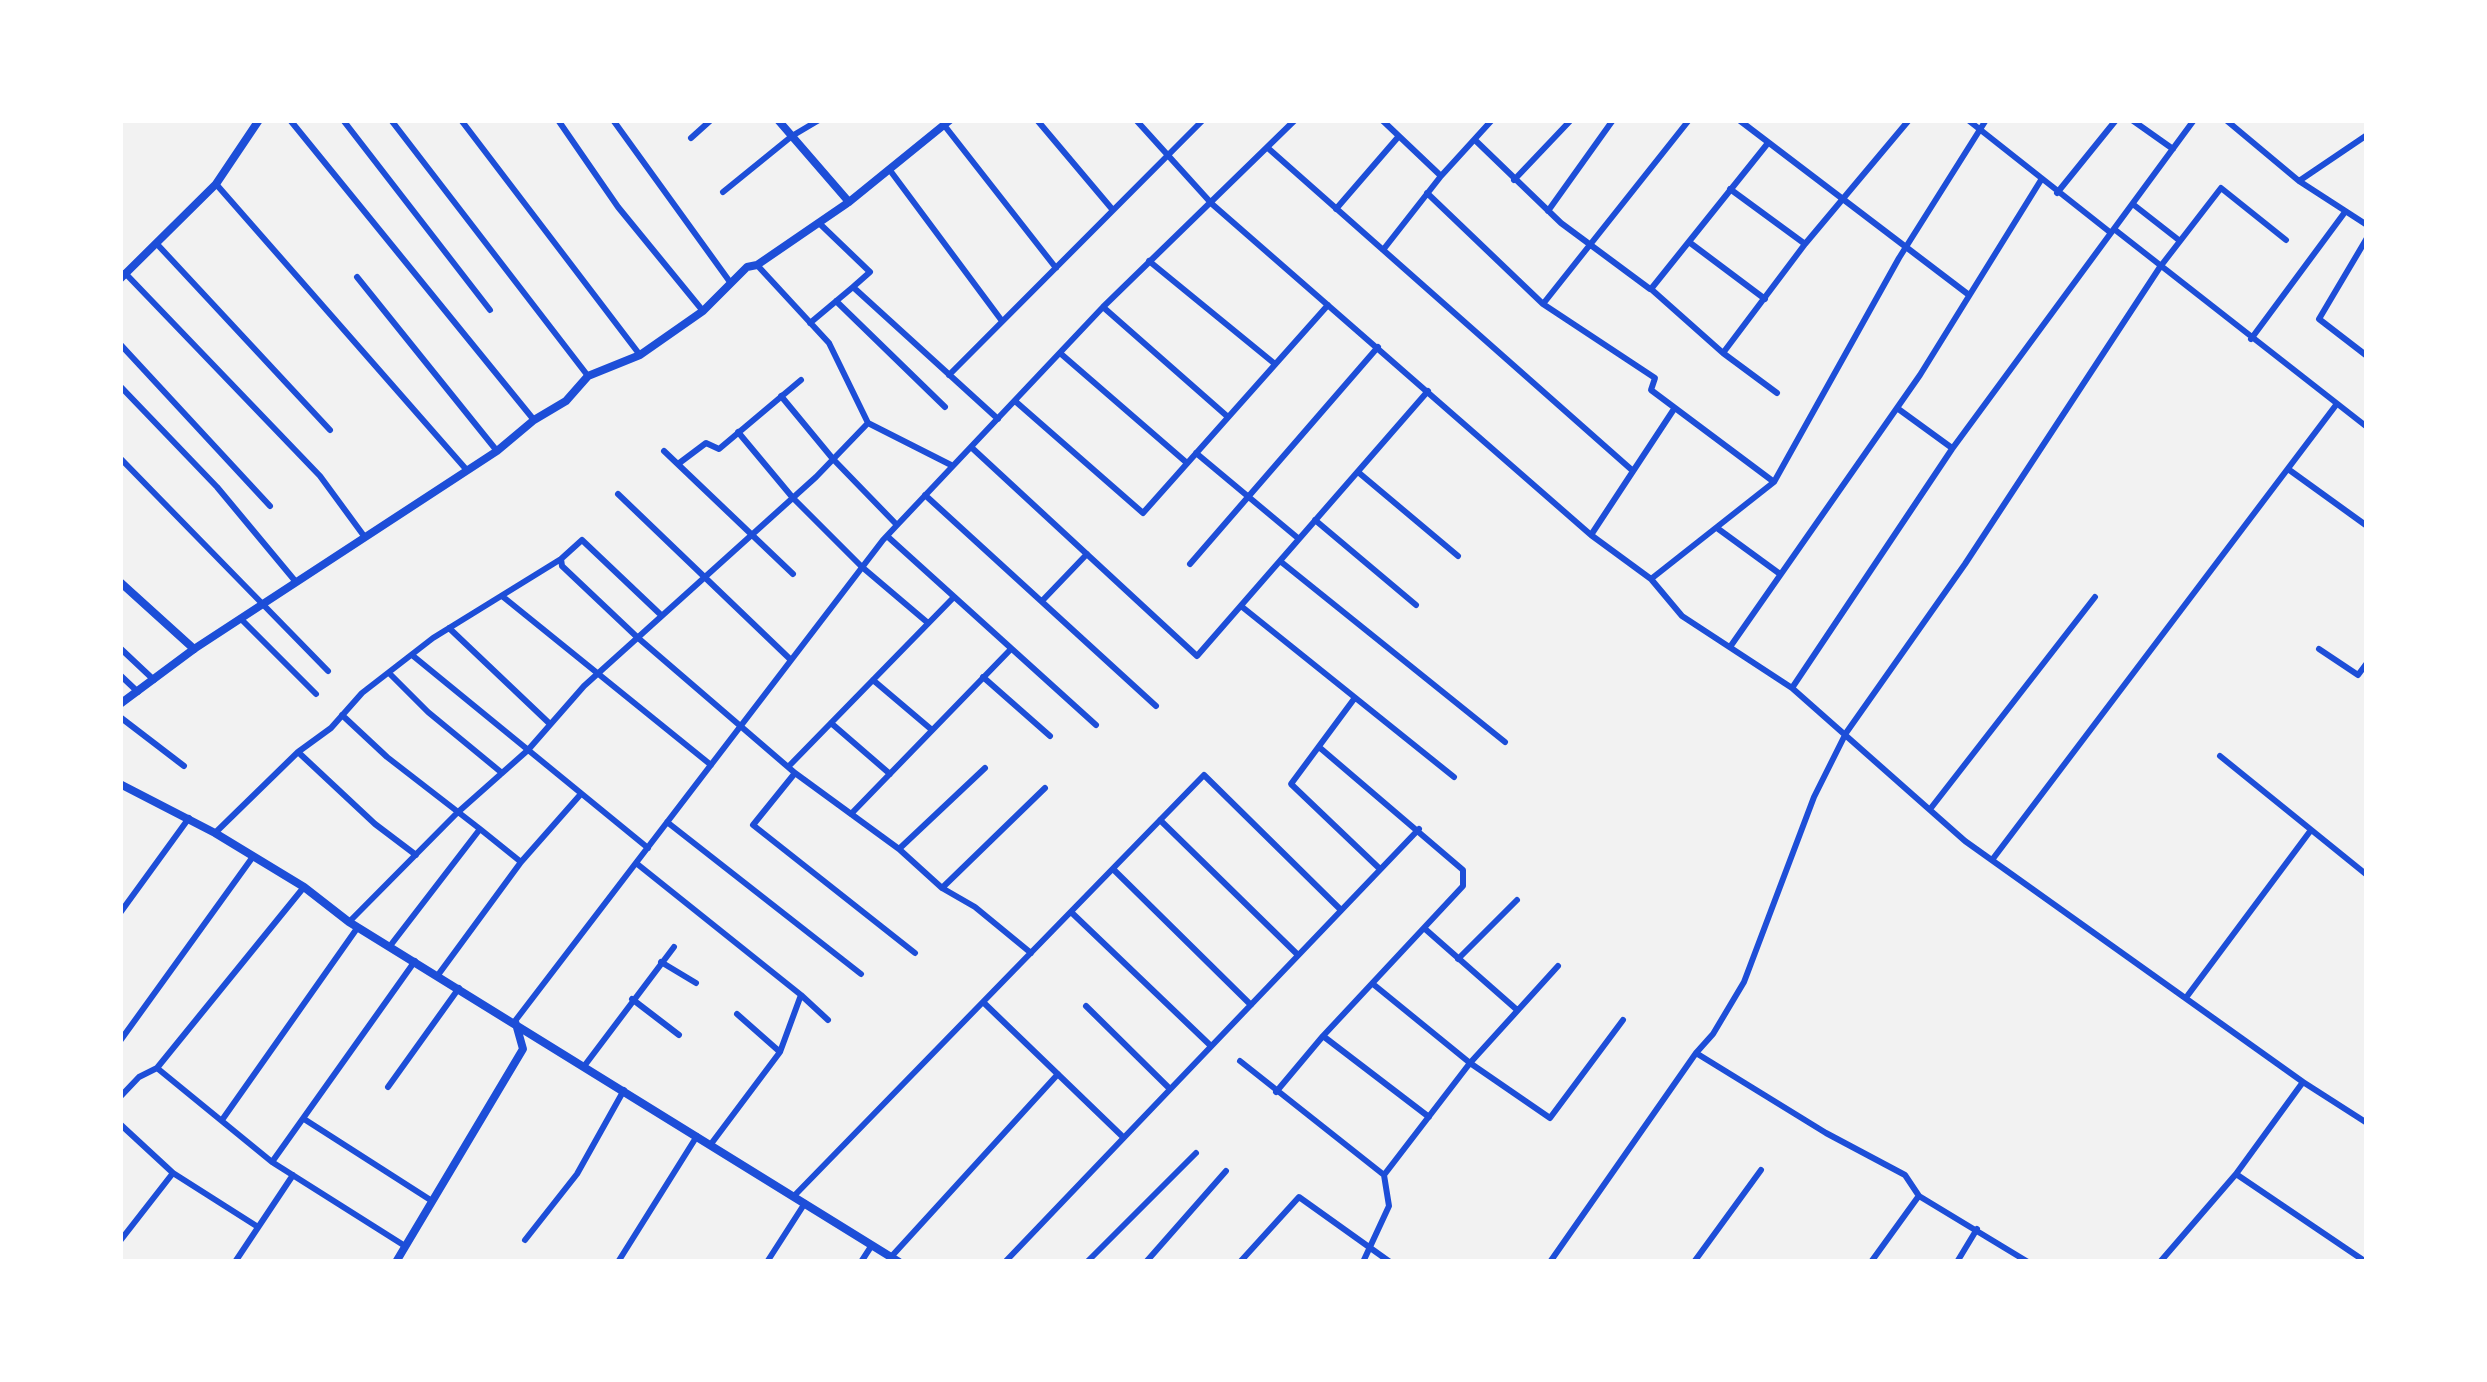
<!DOCTYPE html>
<html>
<head>
<meta charset="utf-8">
<style>
  body { margin:0 }
  #map { position:relative; width:2487px; height:1382px; overflow:hidden; background:#f2f2f2; font-family:Roboto,sans-serif }
  canvas { display:block }
  .frame { position:absolute; inset:0; border:123px solid #fff; pointer-events:none }
</style>
</head>
<body>
<div id="map">
<canvas width="2487" height="1382"></canvas>
<div class="frame"></div>
</div>
<script>
const g = document.querySelector('canvas').getContext('2d');
g.lineJoin = 'round';
function poly(rows) {
  const path = new Path2D();
  for (const r of rows) {
    path.moveTo(r[0], r[1]);
    for (let i = 2; i < r.length; i += 2) path.lineTo(r[i], r[i + 1]);
  }
  return path;
}
function stroke(path, color, width, dash) {
  g.strokeStyle = color;
  g.lineWidth = width;
  g.lineCap = dash ? 'butt' : 'round';
  g.setLineDash(dash || []);
  g.stroke(path);
}
stroke(poly([
  [290,120,534,420],
  [343,120,490,310],
  [391,120,588,376],
  [461,120,640,355],
  [558,120,618,207,703,311],
  [613,120,730,282],
  [1037,120,1112,209],
  [1136,120,1212,204,1591,535,1651,579,1682,616,1792,688,1965,841,2303,1082,2367,1123],
  [1382,120,1441,176,1492,120],
  [1739,120,1969,295],
  [1968,120,2111,233],
  [2132,120,2173,149],
  [2226,120,2299,181,2367,225],
  [944,125,1056,268],
  [691,138,711,120],
  [1475,140,1561,223,1650,289],
  [1768,143,1651,289,1723,353,1777,393],
  [1269,149,1633,471],
  [889,169,1002,321],
  [1514,180,1571,120],
  [2299,181,2367,135],
  [216,184,465,468],
  [1730,189,1805,244],
  [723,192,792,136,819,120],
  [1427,193,1543,304,1655,378,1651,390,1774,482],
  [2057,193,2116,120],
  [2134,205,2180,241],
  [1336,209,1399,136],
  [1548,211,1613,120],
  [819,223,870,272,853,287],
  [2114,229,2367,427],
  [2367,238,2319,319,2367,356],
  [1689,242,1765,299],
  [156,243,330,430],
  [1383,250,1441,176],
  [1149,261,1275,364],
  [757,265,829,343,868,423,953,466],
  [125,273,320,476,364,536],
  [357,277,497,451],
  [836,301,945,407],
  [1543,304,1689,120],
  [1103,307,1228,417],
  [810,323,853,287,998,419],
  [2251,339,2345,212],
  [120,344,270,506],
  [1060,353,1187,463],
  [1723,353,1805,244,1909,120],
  [949,375,1203,120],
  [120,386,217,487,296,582],
  [781,396,833,459,897,525],
  [1015,401,1143,513,1328,305],
  [1897,408,1952,448],
  [738,432,793,498,862,567,928,623],
  [971,447,1197,656,1428,391],
  [664,451,793,574],
  [1196,453,1299,539],
  [120,458,328,671],
  [678,464,706,443,719,449,801,380],
  [2288,469,2367,526],
  [1358,472,1458,556],
  [618,494,791,660],
  [925,495,1156,706],
  [1315,520,1416,605],
  [1717,528,1780,574],
  [1591,535,1674,409],
  [887,536,1096,725],
  [1280,561,1505,742],
  [1190,564,1378,347],
  [1651,579,1774,482,1899,258,1986,120],
  [502,596,711,765],
  [1042,601,1087,554],
  [1241,606,1454,777],
  [661,615,582,540,561,559,562,566,637,637,795,773,899,849,942,888,1045,788],
  [242,620,316,694],
  [449,628,550,724],
  [1730,647,1920,375,2041,180],
  [120,648,154,680],
  [2319,649,2358,675,2367,663],
  [412,655,648,848],
  [389,673,428,712,502,773],
  [120,675,138,692],
  [983,677,1050,736],
  [873,680,932,730],
  [1792,688,1952,449,2194,120],
  [1354,699,1291,784,1380,869],
  [342,715,387,757,480,829,390,946],
  [120,717,184,766],
  [831,723,890,774],
  [298,752,375,824,416,855],
  [2220,756,2367,875],
  [789,766,954,597],
  [795,773,753,825,915,953],
  [1931,808,2095,597],
  [851,814,1011,649],
  [1160,820,1298,955],
  [667,822,861,974],
  [480,829,521,862],
  [215,833,298,752,331,728,362,693,433,638,561,559],
  [899,849,985,768],
  [1992,860,2336,405],
  [636,863,801,995,828,1020],
  [1113,869,1251,1005],
  [942,888,975,907,1031,953],
  [1071,912,1211,1046],
  [120,913,189,818],
  [349,922,457,813,528,750,584,686,816,477,868,423],
  [1424,928,1516,1009],
  [1458,959,1517,900],
  [661,962,696,983],
  [438,975,521,862,580,795],
  [1373,984,1470,1063,1550,1118,1623,1020],
  [2188,995,2311,830],
  [632,999,679,1035],
  [983,1002,1123,1137],
  [1086,1006,1169,1088],
  [515,1021,883,540,1103,307,1295,120],
  [1323,1036,1429,1117],
  [120,1041,252,858],
  [780,1052,801,995],
  [1696,1053,1713,1034,1744,982,1814,797,1846,733,1965,564,2160,267,2221,188,2286,240],
  [1240,1061,1384,1175,1389,1206,1363,1262],
  [585,1065,674,947],
  [157,1068,272,1162,415,961],
  [388,1087,459,988],
  [1276,1092,1323,1036,1463,886,1463,870,1319,747],
  [120,1097,139,1077,157,1068,304,887],
  [304,1119,432,1201],
  [222,1120,358,927],
  [120,1124,173,1173,120,1241],
  [711,1144,780,1052,737,1014],
  [272,1162,405,1246],
  [173,1173,258,1227],
  [2236,1174,2366,1262],
  [1384,1175,1470,1063,1558,966],
  [794,1196,1204,775,1341,910],
  [525,1240,577,1174,624,1090],
  [891,1257,1058,1074],
  [235,1262,293,1175],
  [618,1262,697,1136],
  [767,1262,805,1203],
  [861,1262,872,1245],
  [1005,1262,1419,829],
  [1087,1262,1196,1153],
  [1146,1262,1226,1171],
  [1240,1262,1299,1197,1390,1262],
  [1550,1262,1696,1053,1826,1133,1905,1175,1919,1196,2028,1262],
  [1694,1262,1761,1170],
  [1871,1262,1918,1197],
  [1957,1262,1977,1229],
  [2160,1262,2236,1174,2303,1082]
]), '#1d4ed8', 6);
stroke(poly([
  [120,279,216,184,259,120],
  [120,582,194,649],
  [120,784,215,833,304,887,349,922,899,1262],
  [396,1262,523,1049,516,1024]
]), '#1d4ed8', 8);
stroke(poly([
  [778,120,849,202],
  [120,704,194,649,497,451,534,420,566,401,588,376,640,355,703,311,747,267,757,265,849,202,950,120]
]), '#1d4ed8', 8);
</script>
</body>
</html>
